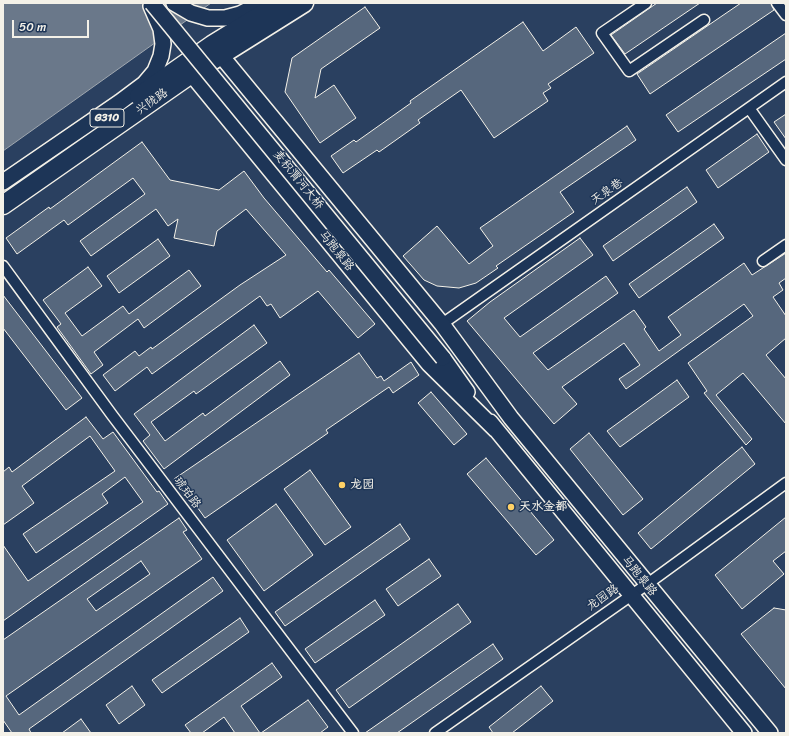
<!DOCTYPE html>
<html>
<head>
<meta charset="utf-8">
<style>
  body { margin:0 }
  #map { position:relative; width:789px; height:736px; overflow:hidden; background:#2a4060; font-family:Sriracha,sans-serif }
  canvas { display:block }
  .frame { position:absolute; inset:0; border:4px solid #f4f1e8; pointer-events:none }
  .scale { position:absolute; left:12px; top:20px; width:77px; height:18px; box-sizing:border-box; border:2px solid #f4f1e8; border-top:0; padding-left:5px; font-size:12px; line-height:14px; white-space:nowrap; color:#f4f1e8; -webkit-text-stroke:3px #1d3557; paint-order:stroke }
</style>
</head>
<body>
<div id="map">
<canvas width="789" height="736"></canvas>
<div class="frame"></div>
<div class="scale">50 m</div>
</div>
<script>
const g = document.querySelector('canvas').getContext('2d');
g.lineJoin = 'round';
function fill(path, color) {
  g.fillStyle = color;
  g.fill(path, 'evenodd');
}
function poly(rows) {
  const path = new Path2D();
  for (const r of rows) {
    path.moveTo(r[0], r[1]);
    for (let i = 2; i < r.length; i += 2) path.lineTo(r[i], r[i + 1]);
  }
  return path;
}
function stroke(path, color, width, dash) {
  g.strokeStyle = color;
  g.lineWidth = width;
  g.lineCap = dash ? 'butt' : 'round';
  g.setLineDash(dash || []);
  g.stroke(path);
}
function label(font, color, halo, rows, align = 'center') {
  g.font = font + ' Sriracha,"LXGW WenKai TC",sans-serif';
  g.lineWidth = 3;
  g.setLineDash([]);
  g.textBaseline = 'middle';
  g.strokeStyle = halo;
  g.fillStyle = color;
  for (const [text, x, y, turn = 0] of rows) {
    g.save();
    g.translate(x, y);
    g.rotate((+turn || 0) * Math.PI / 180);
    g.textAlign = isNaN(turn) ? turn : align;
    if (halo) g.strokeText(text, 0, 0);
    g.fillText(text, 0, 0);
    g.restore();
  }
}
const water = poly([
  [3,3,211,3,3,151,3,3]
]);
fill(water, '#6a788a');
stroke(water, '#a1a8b0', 1);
const building = poly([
  [657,3,700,3,625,54,611,35,657,3],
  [741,3,771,3,774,10,650,94,637,74,741,3],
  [365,7,380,28,321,69,315,98,334,85,356,118,320,143,285,92,292,58,365,7],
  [523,22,543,51,576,27,594,53,548,84,551,88,543,93,548,101,494,138,461,90,418,120,420,123,379,152,377,150,343,173,331,156,354,140,356,142,411,103,410,101,523,22],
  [786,33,786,59,678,132,666,115,786,33],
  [786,114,786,139,774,122,786,114],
  [627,126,636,140,560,192,574,212,496,266,498,268,476,283,459,288,437,286,424,280,403,256,437,226,469,264,493,246,480,228,627,126],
  [757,134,769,152,718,188,706,170,757,134],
  [142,142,170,180,219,190,244,171,264,198,327,272,329,270,375,324,358,338,318,291,280,318,271,304,267,306,260,296,152,374,147,367,115,391,103,375,135,351,139,356,151,347,152,349,240,285,286,255,246,209,217,231,214,246,174,238,178,219,168,226,156,209,91,256,80,241,145,194,133,178,68,225,64,220,17,254,6,238,49,207,50,209,142,142],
  [687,187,697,202,613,261,603,246,687,187],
  [714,224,724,238,639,298,629,284,714,224],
  [580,238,593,255,504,318,520,337,606,276,618,293,533,353,548,370,634,310,646,327,644,329,659,351,681,335,668,317,744,263,752,275,786,253,786,278,779,283,783,290,773,297,786,316,786,338,766,355,786,379,786,424,743,373,716,395,752,439,746,445,704,393,707,391,688,363,753,316,744,304,626,389,619,379,640,365,624,343,562,387,577,404,554,424,467,321,490,302,580,238],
  [158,239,170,256,119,293,107,276,158,239],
  [88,267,102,286,65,313,82,336,123,306,129,314,189,270,201,286,144,328,138,319,94,352,103,365,91,374,57,327,61,324,43,300,88,267],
  [3,295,82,398,66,410,3,328,3,295],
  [254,325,267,343,196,394,194,391,151,422,165,441,203,413,205,416,280,361,290,375,164,469,143,441,150,435,134,414,254,325],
  [359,353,377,378,381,376,384,381,411,362,419,375,393,393,389,387,326,430,328,433,205,518,187,493,185,495,174,479,359,353],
  [677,380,689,397,620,447,607,431,677,380],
  [431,392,467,434,454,445,418,403,431,392],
  [86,417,103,439,113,432,157,492,159,491,168,504,3,621,3,545,28,581,143,502,125,477,102,494,108,503,36,553,23,534,115,471,90,436,22,486,34,503,3,525,3,472,9,467,12,472,86,417],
  [589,433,643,499,623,515,570,449,589,433],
  [742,447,755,464,651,549,638,533,742,447],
  [486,458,554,540,536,555,467,474,486,458],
  [310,470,351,527,325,545,284,489,310,470],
  [276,504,313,555,264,591,227,540,276,504],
  [786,517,786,551,773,561,784,574,742,609,715,575,786,517],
  [179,518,187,530,183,532,202,559,6,696,19,715,213,577,223,591,29,729,31,733,12,733,3,720,3,640,179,518],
  [141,561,150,574,96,611,87,599,141,561],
  [400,524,410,539,285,626,275,612,400,524],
  [429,559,441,576,398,606,386,589,429,559],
  [375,600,385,615,315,663,305,649,375,600],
  [458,604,471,622,349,708,336,690,458,604],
  [774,608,786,610,786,689,741,634,774,608],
  [240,618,249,632,162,693,152,680,240,618],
  [493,644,503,659,397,733,365,733,493,644],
  [272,663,282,677,241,706,260,733,235,733,224,717,202,733,191,733,185,725,272,663],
  [132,686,145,705,119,724,106,705,132,686],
  [541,686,553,701,512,733,493,733,489,727,541,686],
  [308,700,328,727,320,733,261,733,308,700],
  [81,719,91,733,62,733,81,719]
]);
fill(building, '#56677d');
stroke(building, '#f4f1e8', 1);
const street = poly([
  [646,3,602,33,629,71,704,20],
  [777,3,786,15],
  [749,108,786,160],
  [763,261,786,245],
  [3,266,112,415,353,733],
  [442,324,786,82],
  [435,733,646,585,786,483]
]);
const primary = poly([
  [174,3,191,13,208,18,225,18,240,14,262,3],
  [214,47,442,324,511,418,770,733],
  [184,65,429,364,496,430],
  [3,182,120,102,144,84,155,71,161,56,163,44,161,29,151,6],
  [443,358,467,392],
  [490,422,744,733]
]);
const highway = poly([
  [139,96,212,45,280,3],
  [3,205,191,74,304,3]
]);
stroke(street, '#f4f1e8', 13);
stroke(primary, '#f4f1e8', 18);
stroke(highway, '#f4f1e8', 21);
stroke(street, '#1d3557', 10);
stroke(primary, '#1d3557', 15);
stroke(highway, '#1d3557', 18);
const primaryBridge = poly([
  [152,3,443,358]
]);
stroke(primaryBridge, '#f4f1e8', 18, []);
stroke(primaryBridge, '#1d3557', 15);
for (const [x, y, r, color] of [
  [342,485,4,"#ffd166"],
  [511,507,4,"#ffd166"]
]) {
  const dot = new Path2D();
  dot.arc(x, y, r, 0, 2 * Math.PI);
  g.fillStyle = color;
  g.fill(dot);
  stroke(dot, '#1d3557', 1.5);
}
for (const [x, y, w] of [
  [107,118,34]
]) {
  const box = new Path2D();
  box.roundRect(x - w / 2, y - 9, w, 18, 3);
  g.fillStyle = '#1d3557';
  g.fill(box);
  stroke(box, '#f4f1e8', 1);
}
label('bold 11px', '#f4f1e8', null, [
  ["G310",107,118]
]);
label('12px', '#f4f1e8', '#1d3557', [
  ["兴陇路",152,102,-35],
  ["麦积渭河大桥",298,180,51],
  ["天泉巷",607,192,-35],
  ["马跑泉路",336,251,51],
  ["琥珀路",187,493,53],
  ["马跑泉路",639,576,51],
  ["龙园路",603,598,-35]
]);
label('bold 12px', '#f4f1e8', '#1d3557', [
  ["龙园",350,485],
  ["天水金都",519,507]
], 'left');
</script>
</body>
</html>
